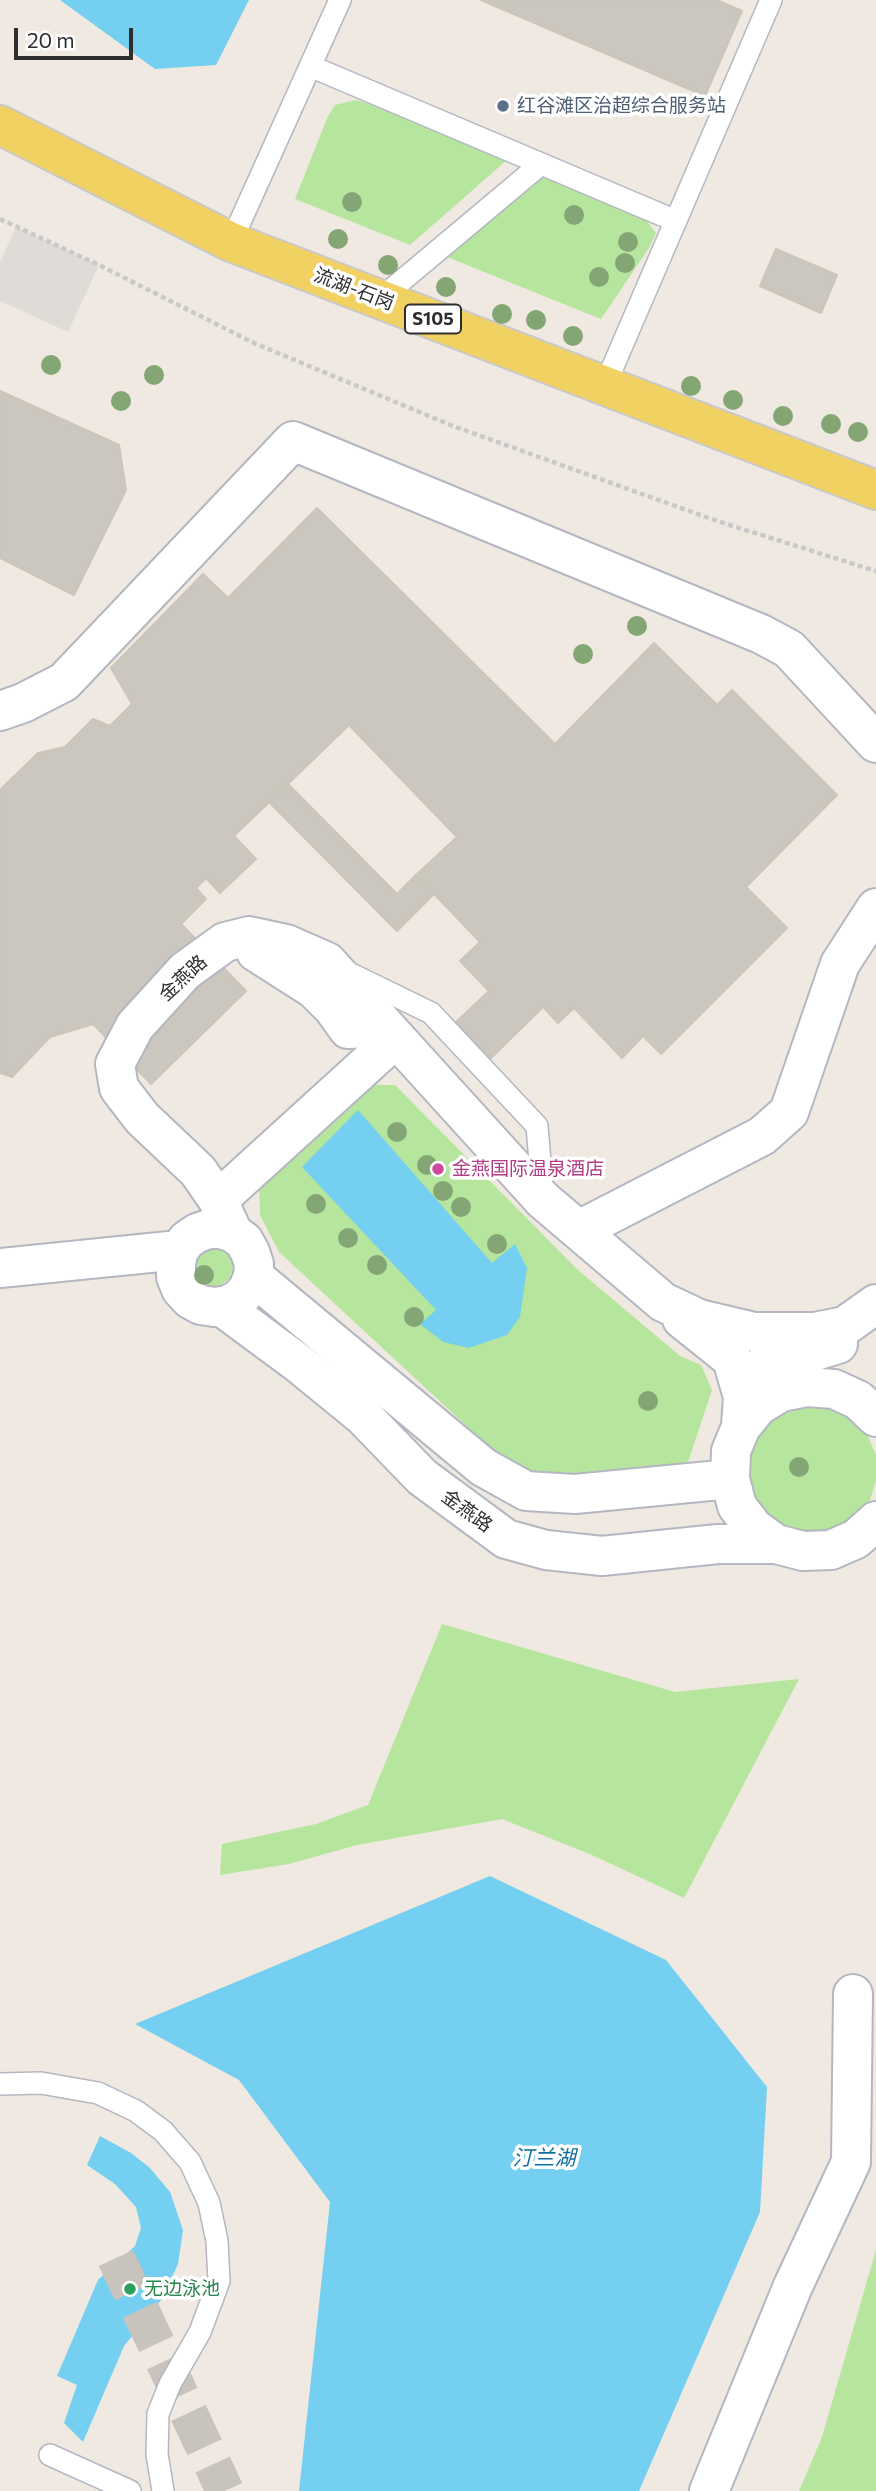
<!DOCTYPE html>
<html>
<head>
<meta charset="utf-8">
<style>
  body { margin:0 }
  #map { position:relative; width:876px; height:2491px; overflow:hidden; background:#efe9e1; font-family:Commissioner,sans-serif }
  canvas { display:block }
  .scale { position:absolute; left:14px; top:28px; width:119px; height:32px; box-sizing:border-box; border:4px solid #2e2e2e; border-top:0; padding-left:9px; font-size:21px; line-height:24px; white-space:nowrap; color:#2e2e2e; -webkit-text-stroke:5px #fff; paint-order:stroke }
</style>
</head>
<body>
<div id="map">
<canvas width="876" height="2491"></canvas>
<div class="scale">20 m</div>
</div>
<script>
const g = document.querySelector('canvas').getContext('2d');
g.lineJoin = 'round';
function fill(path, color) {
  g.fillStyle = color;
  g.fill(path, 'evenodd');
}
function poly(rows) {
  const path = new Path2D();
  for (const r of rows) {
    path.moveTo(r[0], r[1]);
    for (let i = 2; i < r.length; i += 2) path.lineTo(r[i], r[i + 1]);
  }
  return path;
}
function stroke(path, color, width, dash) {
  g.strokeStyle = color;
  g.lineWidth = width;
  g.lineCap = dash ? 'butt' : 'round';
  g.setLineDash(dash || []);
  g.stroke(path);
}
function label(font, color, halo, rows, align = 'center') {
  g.font = font + ' Commissioner,"Noto Sans SC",sans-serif';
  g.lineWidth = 7;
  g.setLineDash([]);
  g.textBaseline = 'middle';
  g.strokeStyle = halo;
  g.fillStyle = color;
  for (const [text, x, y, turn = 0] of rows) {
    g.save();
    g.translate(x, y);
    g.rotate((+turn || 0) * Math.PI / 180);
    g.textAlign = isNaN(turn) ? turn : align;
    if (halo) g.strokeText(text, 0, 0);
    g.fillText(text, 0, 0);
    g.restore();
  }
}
fill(poly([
  [356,100,369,104,507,160,410,245,295,199,328,116,335,105],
  [536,173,646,220,656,233,649,248,601,319,442,255],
  [373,1085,395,1085,577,1269,680,1356,701,1365,712,1390,687,1465,587,1482,532,1472,514,1464,486,1444,279,1252,260,1215,259,1183],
  [203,1244,230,1251,234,1264,230,1278,218,1287,210,1288,196,1282,192,1253],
  [788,1405,833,1406,852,1417,867,1434,876,1455,876,1481,870,1500,857,1518,839,1532,795,1537,757,1515,742,1452,752,1431],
  [442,1624,675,1692,799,1679,684,1898,592,1855,502,1819,357,1845,289,1864,220,1875,222,1844,316,1824,368,1805],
  [876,2250,876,2491,799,2491,822,2437]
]), '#b6e59e');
fill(poly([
  [16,227,99,265,68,332,0,301,0,262]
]), '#dfdcd8');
fill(poly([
  [60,0,249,0,216,65,155,69],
  [358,1110,492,1263,515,1244,527,1268,520,1317,507,1335,469,1348,443,1342,420,1324,436,1310,302,1167],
  [490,1876,666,1960,767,2087,760,2212,639,2491,299,2491,330,2202,239,2080,135,2024],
  [100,2136,131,2153,150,2168,170,2192,183,2230,178,2264,162,2299,124,2346,83,2442,64,2423,77,2385,57,2376,98,2280,135,2246,141,2228,136,2207,115,2184,87,2165]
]), '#75cff0');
const building = poly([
  [481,0,717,0,742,11,705,96,481,0],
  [776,249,837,275,821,313,760,286,776,249],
  [0,391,119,445,126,490,74,595,0,558,0,391],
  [317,508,555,744,654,643,717,705,732,690,837,795,746,887,787,928,661,1054,643,1036,622,1058,574,1008,558,1023,543,1007,491,1058,456,1022,489,991,460,961,480,942,416,875,457,837,349,725,234,836,256,859,220,893,206,878,196,888,206,899,181,924,246,991,151,1084,93,1024,50,1037,12,1077,0,1073,0,790,38,753,65,747,93,719,110,726,132,704,111,668,203,574,228,598,317,508],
  [288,784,397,894,416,875,434,894,397,931,269,802,288,784]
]);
fill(building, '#cbc7bf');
stroke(building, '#cbc5ba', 2);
stroke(poly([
  [116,2258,225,2491]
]), '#c8c4bd', 38, [38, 19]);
const service = poly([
  [310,66,676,221],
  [231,242,340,0],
  [380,299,541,164],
  [605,385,771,0],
  [349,973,431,1013,537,1126,543,1198],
  [0,2084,41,2083,98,2093,136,2111,163,2131,190,2162,209,2203,217,2241,219,2281,200,2332,170,2384,158,2414,157,2454,163,2491],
  [50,2455,130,2491]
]);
const minor = poly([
  [0,711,23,703,64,682,293,441,761,634,789,649,876,743],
  [218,1200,396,1038],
  [579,1230,762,1136,789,1112,840,964,876,908]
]);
const tertiary = poly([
  [256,952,314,989,333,1008,348,1029,386,1027],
  [233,1233,221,1229,209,1229,197,1233,187,1240,179,1250,176,1263,176,1277,181,1289,190,1299,201,1305,214,1307,228,1305,239,1299,248,1289,253,1276,254,1264,250,1252,244,1241,233,1233,218,1200,198,1171,142,1118,119,1088,115,1064,135,1026,185,971,225,942,249,936,286,944,327,962,543,1200,663,1302,699,1319,754,1332,815,1332,845,1326,876,1304],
  [0,1268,179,1250],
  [253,1276,483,1467,526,1491,575,1494,730,1479],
  [221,1306,298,1363,363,1416,422,1477,506,1539,546,1550,602,1556,718,1544,776,1544],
  [682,1319,732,1359,743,1397],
  [876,1417,858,1400,834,1389,807,1387,781,1392,758,1406,741,1427,731,1451,730,1479,737,1506,754,1528,776,1544,803,1551,831,1550,856,1539,876,1521],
  [741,1425,743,1397,760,1368,838,1344]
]);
const secondary = poly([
  [709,2491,793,2286,851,2162,853,1994]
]);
const primary = poly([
  [0,125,231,242,876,490]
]);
stroke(service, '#b4b7c1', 24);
stroke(minor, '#b4b7c1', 42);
stroke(tertiary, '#b4b7c1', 42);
stroke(secondary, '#b4b7c1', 42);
stroke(primary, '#c9c9c9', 42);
stroke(poly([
  [0,219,99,265,254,343,453,426,717,521,876,571]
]), '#c9c9c9', 4.5, [5, 3.5]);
stroke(service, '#fff', 21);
stroke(minor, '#fff', 38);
stroke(tertiary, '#fff', 38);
stroke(secondary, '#fff', 38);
stroke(primary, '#f2d163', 38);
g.fillStyle = '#84a574';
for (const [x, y] of [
  [352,202],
  [574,215],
  [338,239],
  [628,242],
  [625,263],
  [388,265],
  [599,277],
  [446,287],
  [502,314],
  [536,320],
  [573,336],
  [51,365],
  [154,375],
  [691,386],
  [733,400],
  [121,401],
  [783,416],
  [831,424],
  [858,432],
  [637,626],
  [583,654],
  [397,1132],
  [427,1165],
  [443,1191],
  [316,1204],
  [461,1207],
  [348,1238],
  [497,1244],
  [377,1265],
  [204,1275],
  [414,1317],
  [648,1401],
  [799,1467]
]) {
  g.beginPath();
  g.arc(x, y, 10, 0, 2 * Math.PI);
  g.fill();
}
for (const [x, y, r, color] of [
  [503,106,7,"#5c6f8a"],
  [438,1169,7,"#d1479c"],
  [130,2289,7,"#2e9e5b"]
]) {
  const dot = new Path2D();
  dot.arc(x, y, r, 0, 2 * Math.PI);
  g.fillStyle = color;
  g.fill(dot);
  stroke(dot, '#fff', 2.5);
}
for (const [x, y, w] of [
  [433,319,56]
]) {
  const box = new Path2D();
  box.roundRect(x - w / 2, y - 14.5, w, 29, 5);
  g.fillStyle = '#fff';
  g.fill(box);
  stroke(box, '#2e2e2e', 2);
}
label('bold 18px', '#2e2e2e', null, [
  ["S105",433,319]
]);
label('19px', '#4e5e75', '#fff', [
  ["红谷滩区治超综合服务站",517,106]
], 'left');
label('19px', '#2e2e2e', '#fff', [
  ["流湖-石岗",354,289,21],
  ["金燕路",183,978,-43],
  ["金燕路",467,1511,36]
]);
label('19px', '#b23c85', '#fff', [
  ["金燕国际温泉酒店",452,1169]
], 'left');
label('19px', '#27864d', '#fff', [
  ["无边泳池",144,2289]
], 'left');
label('italic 21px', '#0d6fa3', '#fff', [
  ["汀兰湖",544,2158]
]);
</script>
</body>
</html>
